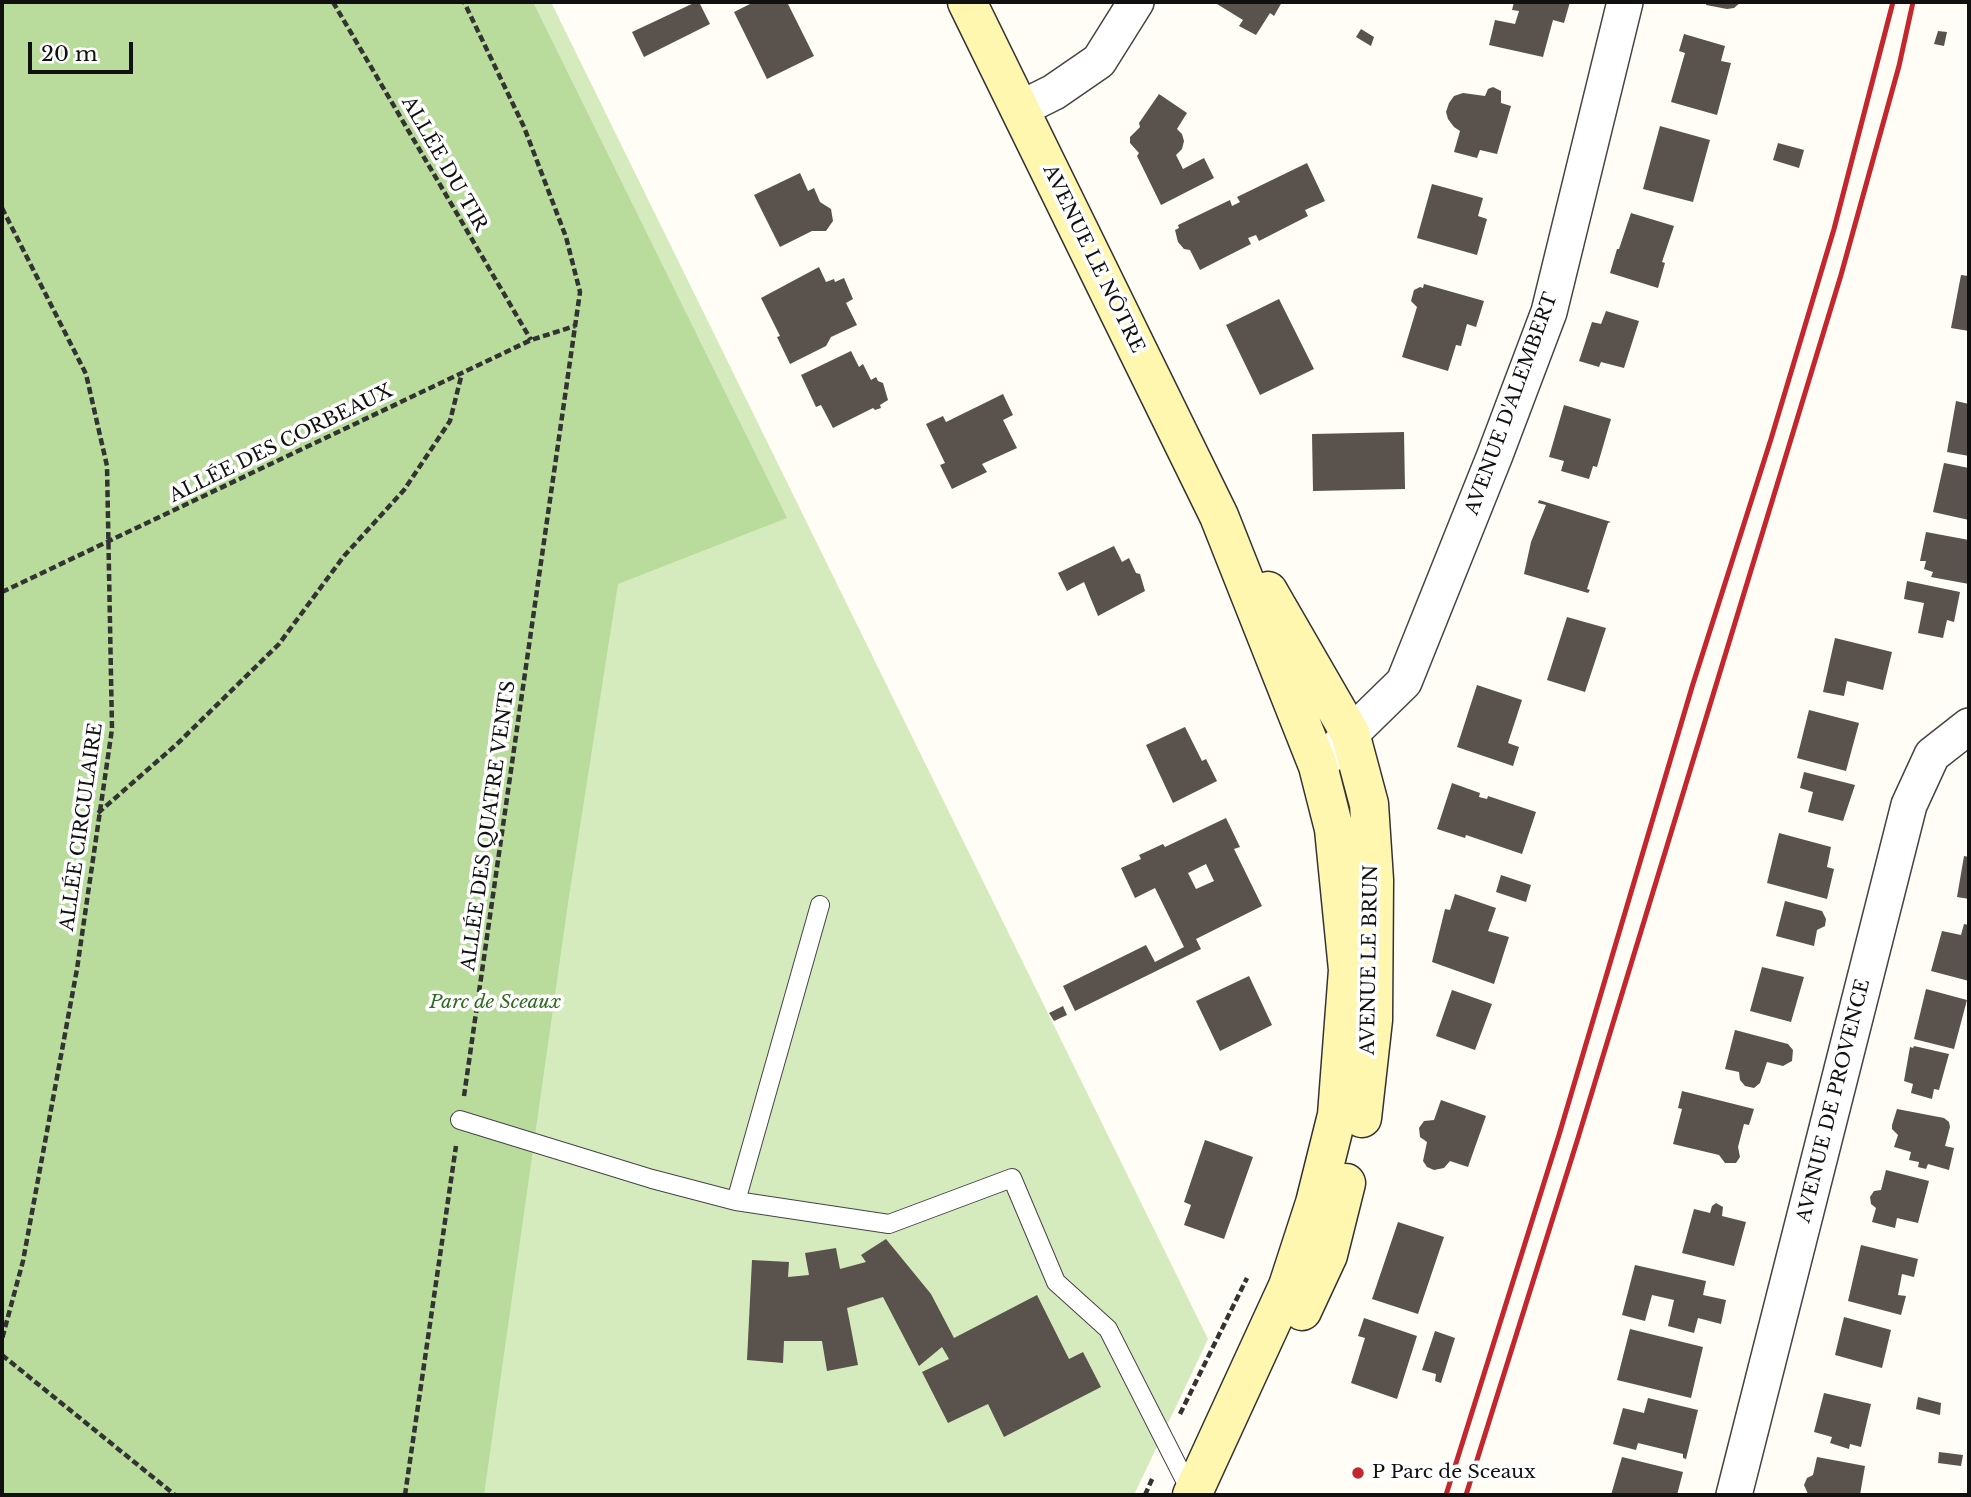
<!DOCTYPE html>
<html>
<head>
<meta charset="utf-8">
<style>
  body { margin:0 }
  #map { position:relative; width:1971px; height:1497px; overflow:hidden; background:#fffdf5; font-family:"Libre Baskerville",serif }
  canvas { display:block }
  .frame { position:absolute; inset:0; border:4px solid #111; pointer-events:none }
  .scale { position:absolute; left:28px; top:42px; width:105px; height:32px; box-sizing:border-box; border:4px solid #111; border-top:0; padding-left:9px; font-size:21px; line-height:24px; white-space:nowrap; color:#111; -webkit-text-stroke:5px #fff; paint-order:stroke }
</style>
</head>
<body>
<div id="map">
<canvas width="1971" height="1497"></canvas>
<div class="frame"></div>
<div class="scale">20 m</div>
</div>
<script>
const g = document.querySelector('canvas').getContext('2d');
g.lineJoin = 'round';
function fill(path, color) {
  g.fillStyle = color;
  g.fill(path, 'evenodd');
}
function poly(rows) {
  const path = new Path2D();
  for (const r of rows) {
    path.moveTo(r[0], r[1]);
    for (let i = 2; i < r.length; i += 2) path.lineTo(r[i], r[i + 1]);
  }
  return path;
}
function stroke(path, color, width, dash) {
  g.strokeStyle = color;
  g.lineWidth = width;
  g.lineCap = dash ? 'butt' : 'round';
  g.setLineDash(dash || []);
  g.stroke(path);
}
function label(font, color, halo, rows, align = 'center') {
  g.font = font + ' "Libre Baskerville",serif';
  g.lineWidth = 7;
  g.setLineDash([]);
  g.textBaseline = 'middle';
  g.strokeStyle = halo;
  g.fillStyle = color;
  for (const [text, x, y, turn = 0] of rows) {
    g.save();
    g.translate(x, y);
    g.rotate((+turn || 0) * Math.PI / 180);
    g.textAlign = isNaN(turn) ? turn : align;
    if (halo) g.strokeText(text, 0, 0);
    g.fillText(text, 0, 0);
    g.restore();
  }
}
fill(poly([
  [2,2,551,2,1208,1339,1134,1495,2,1495]
]), '#d5ebbd');
fill(poly([
  [2,2,533,2,787,518,618,584,568,903,484,1495,2,1495]
]), '#b9dc9c');
fill(poly([
  [696,2,699,2,710,24,644,57,632,32],
  [754,2,787,2,814,56,767,79,734,12],
  [1219,2,1282,2,1274,16,1270,13,1256,35,1239,26,1243,20,1217,4],
  [1514,2,1570,2,1564,23,1553,20,1543,57,1489,45,1495,20,1515,24,1519,11,1512,10],
  [1707,2,1741,2,1734,8,1727,9,1706,5],
  [1361,29,1374,37,1371,46,1356,37],
  [1938,31,1947,32,1944,46,1934,44],
  [1684,34,1725,46,1721,61,1731,63,1717,115,1671,102,1685,53,1679,51],
  [1493,87,1501,91,1501,103,1511,106,1497,154,1480,150,1477,158,1454,152,1460,131,1454,127,1448,119,1446,112,1449,103,1454,96,1463,93,1485,96,1488,89],
  [1159,94,1187,113,1177,129,1182,134,1184,141,1182,149,1176,155,1183,169,1204,158,1214,178,1161,205,1137,156,1139,153,1130,143,1130,137,1140,127,1139,123],
  [1660,126,1710,140,1693,202,1643,189],
  [1778,143,1804,150,1799,168,1773,160],
  [1307,163,1325,201,1305,210,1308,216,1259,241,1256,235,1248,238,1251,244,1200,270,1190,250,1184,249,1178,242,1175,230,1179,228,1178,225,1230,200,1232,206,1240,202,1237,197],
  [800,173,808,191,814,188,820,202,831,209,833,221,826,231,812,231,780,247,754,195],
  [1432,184,1483,198,1478,216,1487,219,1477,255,1417,238],
  [1631,213,1674,226,1662,262,1665,263,1658,288,1610,273,1617,249,1619,249],
  [819,267,826,282,834,279,835,282,844,278,853,299,846,303,857,325,831,337,826,346,790,364,777,337,780,336,761,298],
  [1961,275,1969,276,1969,331,1951,328],
  [1424,284,1484,301,1476,327,1467,324,1461,346,1456,345,1448,371,1402,357,1417,307,1411,301,1414,290,1420,287,1423,288],
  [1279,299,1314,369,1260,395,1226,325],
  [1606,311,1639,321,1624,368,1601,362,1599,367,1579,361,1592,322,1601,324],
  [851,351,859,367,863,364,871,380,876,377,878,381,883,383,888,400,880,405,881,408,875,410,873,408,833,428,821,405,816,407,801,375],
  [1003,394,1013,415,1003,420,1017,448,982,464,987,472,952,489,940,465,945,463,926,424,943,416,946,422],
  [1956,401,1969,404,1969,456,1947,452],
  [1564,405,1611,419,1597,467,1593,466,1589,479,1561,471,1564,461,1549,457],
  [1404,432,1405,489,1313,491,1312,434],
  [1944,463,1969,468,1969,520,1933,512],
  [1539,500,1611,522,1608,523,1587,589,1590,590,1588,593,1524,574,1531,542,1546,505,1538,503],
  [1926,532,1969,540,1969,584,1931,577,1933,572,1924,569,1926,561,1920,561],
  [1114,546,1122,562,1129,558,1136,573,1140,574,1145,591,1098,616,1084,582,1067,591,1058,573],
  [1907,581,1960,592,1954,622,1947,620,1943,638,1918,633,1924,603,1904,599],
  [1567,617,1606,628,1585,692,1547,680],
  [1835,638,1892,652,1883,690,1847,681,1844,696,1823,692],
  [1477,685,1522,700,1508,743,1519,747,1513,766,1457,747],
  [1809,710,1859,723,1846,771,1797,758],
  [1185,727,1202,761,1206,759,1217,781,1173,803,1146,745],
  [1804,772,1855,785,1843,821,1808,812,1813,792,1800,788],
  [1452,783,1480,793,1479,797,1487,799,1488,796,1536,812,1522,854,1466,835,1465,838,1437,829],
  [1226,818,1240,847,1234,849,1262,906,1196,939,1201,949,1075,1011,1063,986,1146,945,1155,962,1184,947,1155,888,1135,898,1121,868,1141,859,1139,855,1163,844,1165,847],
  [1206,864,1214,881,1196,889,1188,873],
  [1779,833,1831,847,1827,867,1834,869,1827,899,1767,883],
  [1964,856,1969,857,1969,899,1957,897],
  [1501,875,1531,885,1526,902,1496,892],
  [1455,894,1496,908,1488,931,1509,937,1494,984,1432,962,1445,909,1450,910],
  [1785,901,1822,911,1826,919,1825,926,1817,930,1814,946,1776,936],
  [1964,924,1969,925,1969,981,1931,971,1942,931,1961,935],
  [1762,967,1804,977,1791,1022,1750,1011],
  [1249,976,1272,1025,1220,1051,1196,1001],
  [1926,989,1967,1000,1954,1049,1914,1039],
  [1452,990,1492,1004,1475,1050,1436,1036],
  [1063,1006,1067,1015,1054,1021,1049,1013],
  [1735,1030,1788,1044,1793,1050,1792,1061,1783,1066,1767,1062,1760,1083,1754,1088,1745,1086,1740,1080,1739,1072,1725,1069],
  [1914,1046,1949,1054,1939,1090,1934,1089,1932,1099,1911,1093,1913,1084,1904,1081,1910,1047,1913,1048],
  [1682,1091,1754,1109,1749,1125,1744,1124,1738,1147,1740,1157,1736,1163,1725,1163,1719,1155,1673,1144,1682,1109,1678,1108],
  [1441,1100,1486,1116,1468,1167,1450,1161,1444,1168,1434,1170,1427,1167,1423,1161,1427,1142,1420,1137,1419,1128,1424,1121,1434,1120],
  [1897,1109,1944,1118,1949,1122,1950,1127,1945,1146,1954,1148,1949,1170,1928,1164,1926,1169,1918,1167,1919,1162,1909,1160,1911,1152,1894,1147,1898,1135,1892,1129,1892,1125],
  [1205,1140,1253,1157,1224,1239,1184,1225,1191,1205,1184,1202],
  [1886,1170,1929,1181,1918,1223,1897,1218,1895,1228,1872,1222,1876,1208,1871,1204,1870,1197,1874,1191,1881,1190],
  [1716,1203,1723,1207,1722,1216,1746,1222,1734,1266,1682,1253,1694,1209,1710,1213,1712,1206],
  [1398,1222,1444,1237,1418,1314,1372,1299],
  [886,1239,931,1294,954,1338,1037,1295,1069,1359,1083,1352,1101,1387,1004,1437,988,1404,948,1423,922,1372,949,1359,942,1347,919,1366,883,1297,847,1308,858,1365,827,1371,822,1341,784,1341,783,1363,747,1360,752,1260,789,1262,788,1277,809,1275,805,1253,836,1248,840,1269,866,1262,861,1255],
  [1861,1245,1918,1259,1914,1277,1902,1274,1898,1295,1906,1296,1901,1315,1848,1301],
  [1635,1265,1706,1281,1703,1295,1726,1300,1721,1324,1698,1318,1694,1333,1668,1326,1674,1300,1652,1295,1645,1321,1622,1315],
  [1844,1317,1891,1330,1882,1368,1835,1355],
  [1364,1318,1417,1336,1397,1399,1351,1383,1365,1338,1358,1336],
  [1630,1329,1703,1347,1691,1398,1617,1380],
  [1435,1331,1455,1338,1441,1383,1435,1381,1436,1374,1422,1370],
  [1824,1393,1871,1404,1861,1447,1850,1444,1849,1449,1830,1443,1832,1437,1814,1432],
  [1918,1397,1941,1403,1940,1415,1916,1409],
  [1648,1398,1698,1410,1686,1459,1683,1458,1683,1454,1638,1443,1636,1450,1613,1444,1623,1408,1644,1413],
  [1939,1452,1963,1455,1961,1466,1938,1463],
  [1622,1457,1683,1472,1677,1495,1611,1495],
  [1817,1457,1865,1466,1860,1495,1808,1494,1804,1485,1807,1478,1813,1475]
]), '#5a524d');
const lane = poly([
  [460,1120,652,1179,736,1201,889,1224,1012,1178,1056,1282,1108,1329,1192,1494],
  [736,1201,820,905]
]);
const street = poly([
  [1020,109,1054,92,1099,61,1136,2],
  [1318,766,1404,682,1495,455,1549,312,1625,2],
  [1734,1495,1909,805,1932,755,1969,726]
]);
const secondary = poly([
  [967,2,1219,516,1318,766,1334,829,1348,970,1337,1115,1315,1203,1288,1286,1192,1495],
  [1268,591,1350,733,1369,804,1374,880,1373,1020,1362,1118],
  [1302,1311,1328,1255,1346,1183]
]);
stroke(lane, '#444', 20);
stroke(street, '#444', 38);
stroke(secondary, '#333', 41);
stroke(poly([
  [333,2,531,340],
  [2,208,86,374,107,466,112,729,77,969,23,1261,2,1339],
  [2,592,531,340,575,326],
  [98,813,177,744,279,644,344,556,404,490,450,421,462,373],
  [464,1096,580,292,566,237,524,127,464,2],
  [2,1355,175,1495],
  [1180,1414,1247,1278],
  [405,1495,456,1146],
  [1145,1495,1153,1477]
]), '#333', 4.5, [7, 3.5]);
stroke(lane, '#fff', 18);
stroke(street, '#fff', 35);
stroke(secondary, '#fff6b0', 38);
stroke(poly([
  [1446,1495,1559,1135,1692,687,1771,439,1834,229,1893,2],
  [1466,1495,1578,1138,1841,275,1899,66,1913,2]
]), '#c4262e', 5);
for (const [x, y, r, color] of [
  [1358,1473,7,"#c4262e"]
]) {
  const dot = new Path2D();
  dot.arc(x, y, r, 0, 2 * Math.PI);
  g.fillStyle = color;
  g.fill(dot);
  stroke(dot, '#fff', 2.5);
}
label('19px', '#111', '#fff', [
  ["ALLÉE DU TIR",444,164,60],
  ["AVENUE LE NÔTRE",1093,259,64],
  ["AVENUE D'ALEMBERT",1512,404,-70],
  ["ALLÉE DES CORBEAUX",281,444,-26],
  ["ALLÉE DES QUATRE VENTS",489,826,-82],
  ["ALLÉE CIRCULAIRE",82,827,-82],
  ["AVENUE LE BRUN",1370,960,-89],
  ["AVENUE DE PROVENCE",1834,1101,-76]
]);
label('italic 19px', '#2f6b1f', '#fff', [
  ["Parc de Sceaux",495,1003]
]);
label('19px', '#111', '#fff', [
  ["P Parc de Sceaux",1372,1473]
], 'left');
</script>
</body>
</html>
